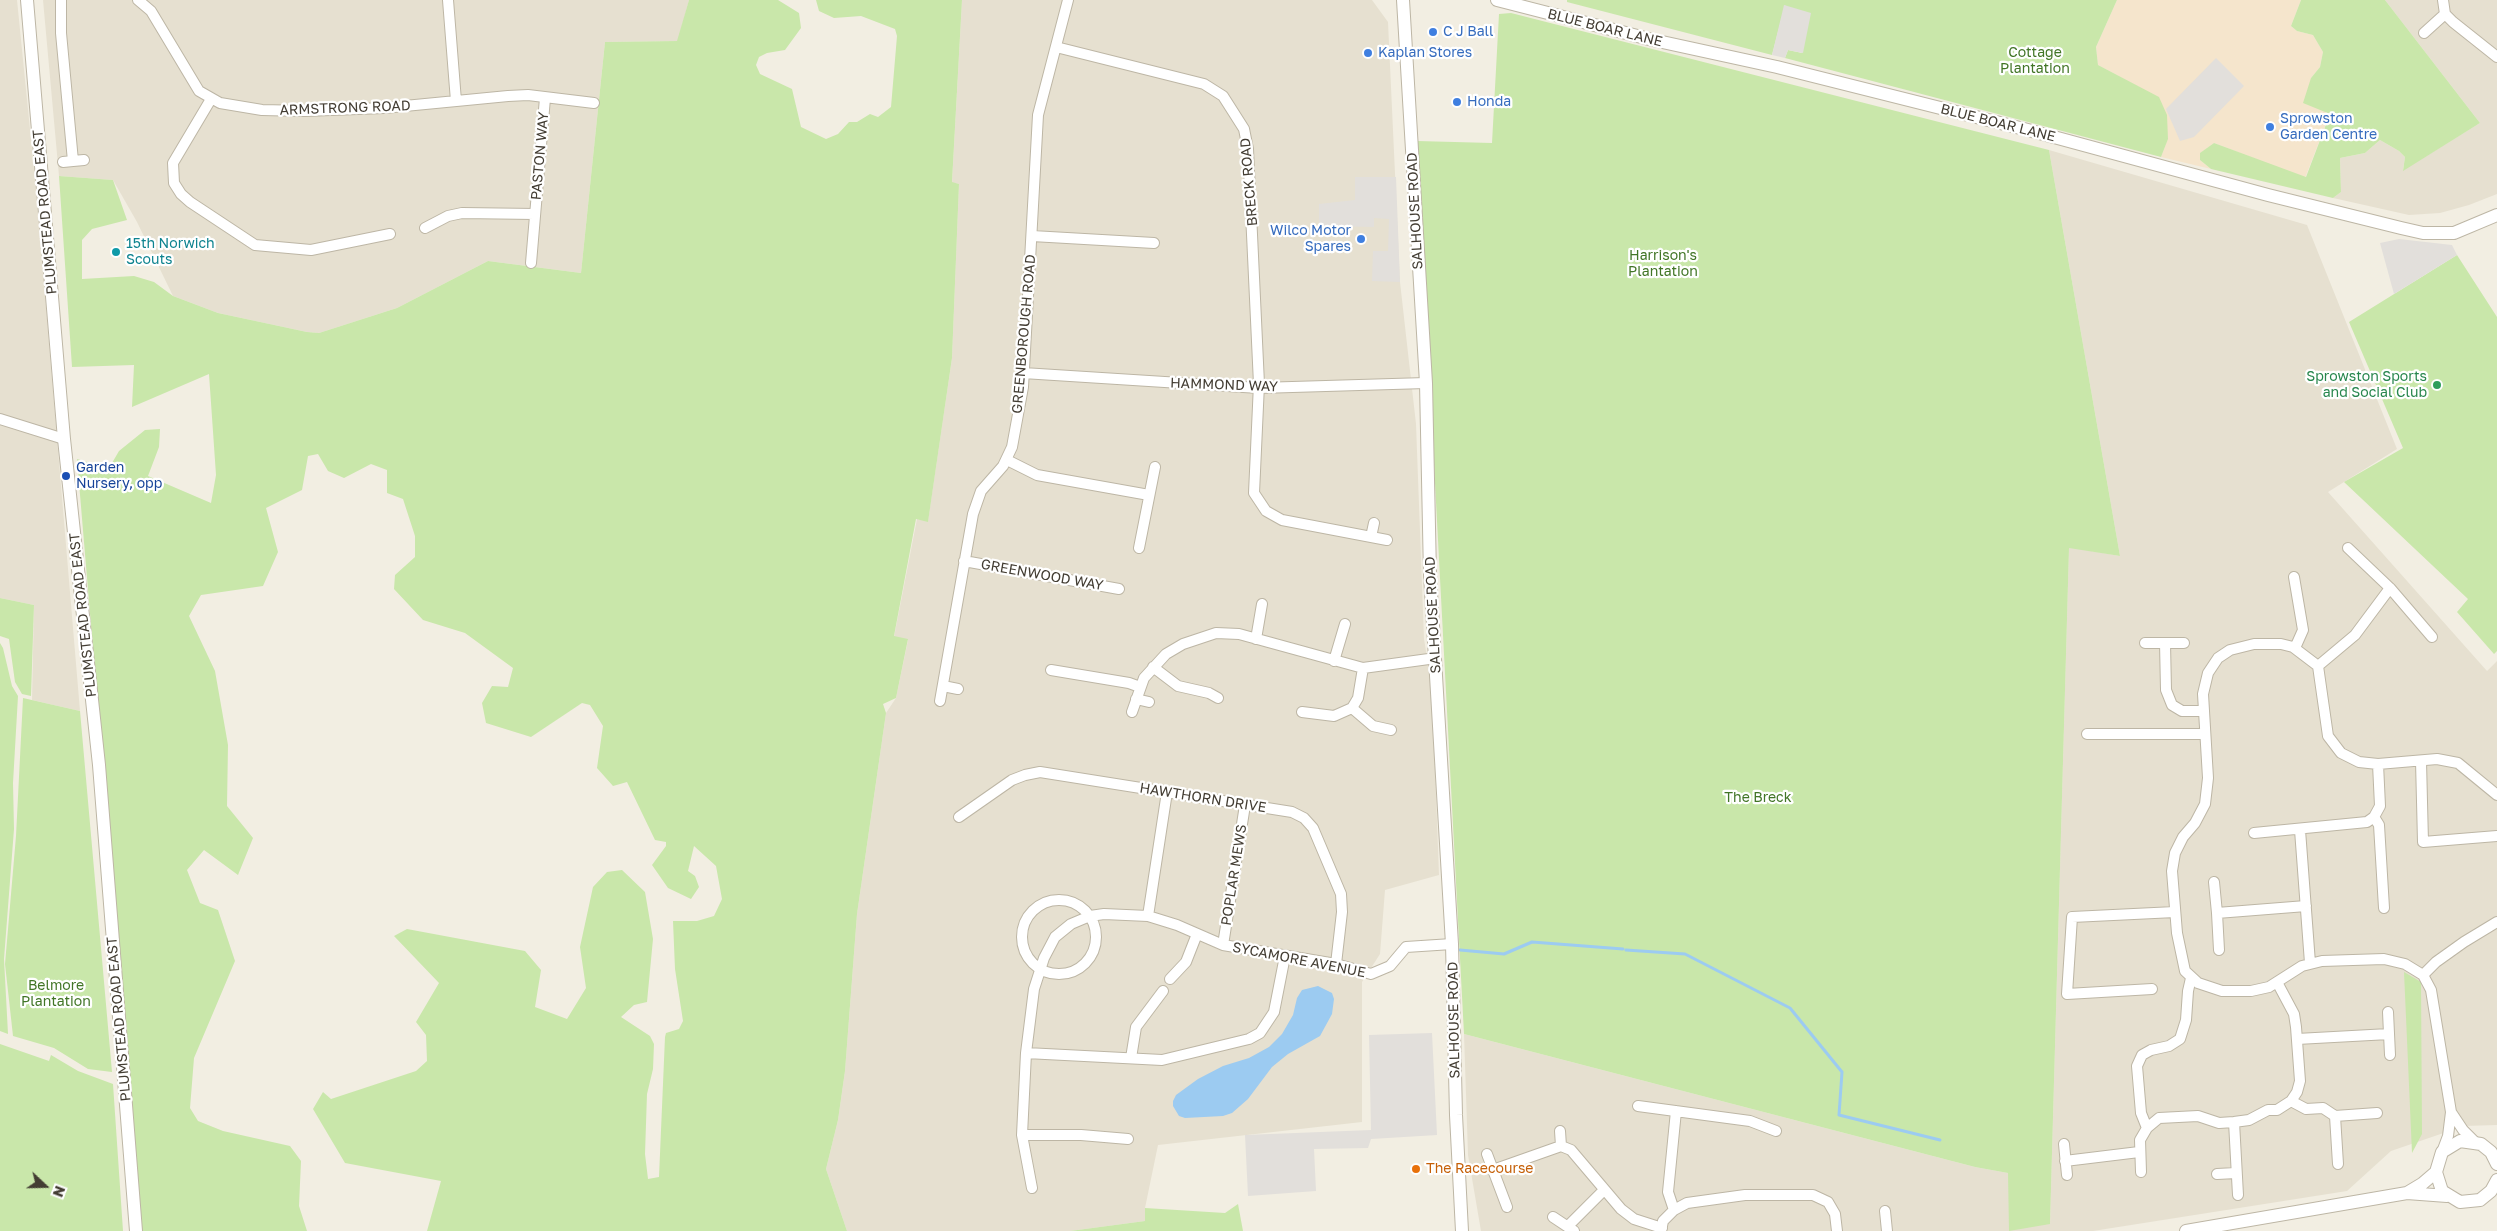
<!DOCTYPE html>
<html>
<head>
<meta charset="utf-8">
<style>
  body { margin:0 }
  #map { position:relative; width:2497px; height:1231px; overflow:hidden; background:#f2eee2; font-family:"Golos Text",sans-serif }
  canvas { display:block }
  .north { position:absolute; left:20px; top:1161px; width:50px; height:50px; -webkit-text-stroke:4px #fff; paint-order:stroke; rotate:111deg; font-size:14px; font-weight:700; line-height:20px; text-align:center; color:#433d33 }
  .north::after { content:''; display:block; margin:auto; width:18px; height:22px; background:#433d33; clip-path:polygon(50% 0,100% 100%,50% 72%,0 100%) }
</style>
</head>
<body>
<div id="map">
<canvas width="2497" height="1231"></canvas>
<div class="north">N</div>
</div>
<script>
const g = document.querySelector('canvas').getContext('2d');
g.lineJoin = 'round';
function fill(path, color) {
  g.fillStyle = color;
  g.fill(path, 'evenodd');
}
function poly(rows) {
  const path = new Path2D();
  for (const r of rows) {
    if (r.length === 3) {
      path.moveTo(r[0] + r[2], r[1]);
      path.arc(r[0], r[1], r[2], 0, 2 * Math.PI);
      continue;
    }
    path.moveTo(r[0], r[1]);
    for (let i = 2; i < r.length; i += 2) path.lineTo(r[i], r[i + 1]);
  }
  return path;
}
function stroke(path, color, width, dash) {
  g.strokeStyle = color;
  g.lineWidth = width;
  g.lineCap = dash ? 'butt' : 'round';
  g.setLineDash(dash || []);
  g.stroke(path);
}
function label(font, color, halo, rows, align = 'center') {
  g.font = font + ' "Golos Text",sans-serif';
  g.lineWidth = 4.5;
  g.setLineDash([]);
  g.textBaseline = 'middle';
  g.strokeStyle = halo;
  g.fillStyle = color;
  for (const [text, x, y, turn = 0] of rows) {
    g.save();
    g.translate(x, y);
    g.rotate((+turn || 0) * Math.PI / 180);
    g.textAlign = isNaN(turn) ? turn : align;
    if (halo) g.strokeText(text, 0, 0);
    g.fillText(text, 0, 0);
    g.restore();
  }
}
fill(poly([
  [0,0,17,0,36,189,80,711,32,700,34,605,0,598],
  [43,0,689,0,678,41,605,42,581,273,488,261,397,308,319,333,307,332,218,313,173,296,137,222,113,180,59,176],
  [962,0,1372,0,1388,22,1400,282,1416,424,1424,639,1432,687,1439,875,1385,890,1380,954,1362,982,1362,1122,1158,1145,1145,1208,1145,1221,1070,1231,847,1231,826,1169,838,1120,845,1071,857,914,886,713,896,698,908,640,894,637,917,519,928,521,952,358,959,184,952,183],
  [2385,0,2497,0,2497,194,2469,205,2440,213,2409,215,2333,198,2341,192,2340,158,2365,153,2380,140,2399,151,2405,157,2403,170,2480,123],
  [2049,150,2307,225,2397,449,2328,492,2487,671,2497,661,2497,1125,2464,1126,2391,1151,2347,1191,2093,1231,1481,1231,1468,1155,1464,1034,1975,1167,2008,1173,2050,1224,2069,547,2120,556]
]), '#e6e0d0');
fill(poly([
  [2117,0,2301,0,2291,26,2297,31,2313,35,2323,52,2320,67,2311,78,2330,114,2305,178,2214,143,2201,153,2200,160,2211,169,2161,157,2168,138,2159,98,2098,65,2096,47]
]), '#f5e5cc');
fill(poly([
  [689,0,778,0,799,13,801,28,785,50,767,53,759,57,756,65,760,74,792,89,801,127,826,139,838,134,849,122,857,122,870,114,878,117,891,107,897,36,895,29,861,16,834,18,819,11,816,0,962,0,952,182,959,184,952,358,928,522,916,519,894,636,908,639,896,698,883,704,886,713,857,914,845,1071,838,1120,826,1169,847,1231,427,1231,441,1181,345,1163,313,1109,323,1092,331,1099,416,1071,427,1061,426,1035,416,1022,439,983,394,936,407,929,525,951,541,970,535,1007,567,1019,586,988,580,947,593,887,607,872,622,870,645,892,653,939,647,1002,634,1005,621,1017,650,1036,654,1044,653,1069,647,1094,645,1154,648,1179,659,1177,665,1037,666,1033,679,1029,683,1021,675,969,673,921,697,921,714,916,722,899,716,866,694,846,688,871,695,876,699,887,691,899,668,888,652,865,666,846,666,842,655,840,627,782,613,786,597,768,603,726,590,705,582,703,531,737,486,723,482,703,492,686,508,687,513,668,465,633,423,620,394,589,395,575,415,557,415,536,403,499,387,493,387,470,371,464,344,478,328,471,318,454,308,456,302,490,266,508,278,552,263,586,201,595,189,616,215,671,228,745,227,806,253,838,238,875,204,850,187,870,200,903,218,910,235,961,194,1058,190,1108,198,1121,223,1131,290,1146,301,1161,299,1206,307,1231,142,1231,77,459,97,465,112,463,119,451,145,430,160,429,159,447,148,476,211,503,216,475,209,374,132,407,134,365,72,367,59,176,113,180,127,220,92,229,82,240,82,279,134,276,154,282,173,296,218,313,307,332,319,333,397,308,488,261,581,273,605,42,677,41],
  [1567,0,2117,0,2096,47,2098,65,2159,97,2167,115,2168,139,2161,157,1785,58,1788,50,1802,53,1785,5,1772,55,1567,2],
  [2301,0,2385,0,2480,123,2403,171,2405,157,2399,151,2380,140,2365,153,2340,158,2341,192,2333,198,2211,169,2200,160,2200,153,2214,143,2306,177,2330,114,2303,103,2311,78,2320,67,2323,52,2313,35,2297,31,2291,26],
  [1511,13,2049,150,2120,556,2069,548,2050,1224,2009,1231,2008,1173,1975,1167,1464,1034,1417,141,1492,143,1499,14],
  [2457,255,2497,317,2497,651,2494,654,2457,612,2468,599,2344,482,2403,448,2349,322],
  [0,598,34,605,31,696,22,694,15,682,9,639,0,636],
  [0,643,3,648,12,686,18,696,13,783,14,829,4,959,8,1034,0,1031],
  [23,698,80,711,112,1072,88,1069,54,1048,13,1036,5,964,16,836],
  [2404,972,2421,982,2422,1134,2412,1153],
  [0,1044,49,1061,51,1055,78,1071,113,1084,123,1231,0,1231],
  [1238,1204,1243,1231,1070,1231,1145,1221,1145,1208,1225,1213]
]), '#c9e7aa');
fill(poly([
  [1784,5,1811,13,1803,53,1788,50,1785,58,1772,55],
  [2216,58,2244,86,2194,137,2180,141,2166,109],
  [1355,177,1396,177,1400,282,1372,281,1373,251,1388,251,1389,219,1374,218,1374,227,1319,226,1319,204,1355,200],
  [2399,239,2452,245,2457,255,2394,294,2380,243],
  [1432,1033,1437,1135,1371,1139,1368,1148,1314,1149,1316,1191,1248,1196,1245,1135,1371,1130,1369,1035]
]), '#e2dfdb');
fill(poly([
  [1318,986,1332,993,1334,999,1332,1014,1320,1036,1288,1054,1272,1067,1248,1099,1232,1113,1223,1116,1185,1118,1179,1116,1173,1106,1173,1101,1176,1095,1198,1079,1223,1066,1249,1058,1269,1047,1282,1034,1293,1015,1297,998,1302,990]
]), '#9ccbf1');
stroke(poly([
  [1460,950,1504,954,1532,942,1623,949],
  [1626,950,1685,954,1790,1008,1842,1072,1839,1115,1940,1140]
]), '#9ccbf1', 3);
const minor = poly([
  [61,0,61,33,73,161,84,160],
  [138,0,151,11,199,91,220,103,262,110,305,111,384,108,508,96,528,95,594,103],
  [448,0,456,101],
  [2443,0,2445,14,2453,22,2497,57],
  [2424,33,2445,14],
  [1056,47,1204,84,1223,96,1244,129,1248,149,1259,384,1254,493,1266,511,1282,520,1387,540],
  [211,99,173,163,174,183,181,194,190,202,255,245,311,250,390,234],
  [63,162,73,161],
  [425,228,448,216,462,213,535,214],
  [1032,236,1154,243],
  [531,263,545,98],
  [1023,373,1259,388,1426,383],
  [0,419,64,439],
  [1007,460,1037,475,1149,495],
  [1371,537,1374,523],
  [1139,548,1155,467],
  [2348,548,2390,588],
  [964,561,1119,589],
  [2294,577,2303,630,2295,648],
  [1256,639,1262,604],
  [2145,643,2184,643],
  [2165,643,2166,690,2172,705,2182,711,2204,711],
  [1334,661,1345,624],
  [2318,666,2355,635,2390,588,2432,637],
  [1153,667,1178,686,1209,693,1218,698],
  [1051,670,1129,683,1140,687],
  [943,686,958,689],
  [1136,699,1149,702],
  [940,701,973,514,981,491,1003,466,1012,447,1023,387,1038,115,1068,0],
  [1352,708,1373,726,1391,730],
  [1132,712,1144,678,1166,654,1183,644,1216,633,1239,634,1363,668,1436,658],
  [1302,712,1334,716,1352,708,1358,698,1363,668],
  [2087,734,2205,734],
  [2421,761,2423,842,2497,836],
  [959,817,1012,780,1025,775,1040,772,1292,812,1304,818,1313,828,1341,894,1342,912,1336,964],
  [2374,817,2379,825,2384,908],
  [2300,830,2310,963],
  [2254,833,2367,822,2374,817,2380,806,2378,764],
  [2214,882,2217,913],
  [1059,937,37],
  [1148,916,1167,792],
  [1223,945,1245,805],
  [2219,950,2217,913,2306,906],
  [2423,975,2436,962,2464,942,2497,922],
  [1170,979,1186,962,1197,934],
  [2152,989,2067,994,2072,917,2175,912],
  [2388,1012,2390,1055],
  [2297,1039,2389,1034],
  [1026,1053,1162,1060,1249,1039,1260,1033,1274,1012,1285,956],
  [1131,1058,1136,1027,1163,991],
  [2291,1101,2306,1109,2323,1108,2335,1116,2338,1164],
  [1638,1106,1750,1121,1776,1131],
  [2451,1112,2463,1130,2474,1141],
  [2335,1116,2377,1113],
  [2234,1122,2238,1195],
  [2147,1128,2141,1113,2137,1066,2142,1055,2151,1050,2169,1046,2180,1039,2186,1020,2188,991,2191,978],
  [1560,1131,1561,1146],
  [1022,1135,1081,1135,1128,1139],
  [2064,1144,2067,1175],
  [2442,1152,2448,1136,2451,1112,2431,990,2423,975,2405,964,2384,959,2322,961,2302,966,2269,987,2251,991,2222,991,2198,983,2185,971,2177,933,2172,871,2175,853,2183,837,2195,823,2205,804,2208,778,2203,694,2208,673,2218,658,2230,650,2254,644,2281,644,2293,647,2318,666,2328,736,2341,753,2359,762,2378,764,2437,759,2458,763,2497,795],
  [1487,1154,1493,1170],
  [2065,1161,2139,1152],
  [2141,1172,2140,1140,2147,1128,2159,1118,2198,1116,2219,1123,2234,1122,2249,1120,2268,1110,2277,1110,2291,1101,2297,1092,2300,1081,2296,1027,2294,1014,2278,984],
  [2217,1174,2236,1173],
  [1032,1188,1022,1135,1026,1053,1034,989,1044,958,1055,937,1071,924,1090,916,1104,914,1148,916,1177,925,1223,945,1336,964,1371,974,1390,966,1406,947,1452,944],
  [1507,1207,1493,1170,1561,1146,1571,1150,1621,1209,1634,1219,1662,1228],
  [1674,1210,1668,1192,1676,1111],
  [1885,1211,1887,1231],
  [1553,1217,1574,1231],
  [1568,1226,1604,1190],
  [1661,1231,1663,1221,1674,1210,1687,1203,1745,1195,1813,1195,1828,1202,1835,1214,1837,1231]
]);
const tertiary = poly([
  [27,0,64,439,99,765,136,1231],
  [1403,0,1426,383,1430,575,1452,944,1456,1115,1462,1231],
  [1497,0,1653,40,1777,67,2028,130,2268,195,2401,228,2423,233,2454,233,2497,215],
  [2497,1164,2491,1152,2481,1144,2460,1141,2442,1152,2436,1172,2442,1191,2460,1202,2480,1200,2491,1191,2497,1180],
  [2407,1193,2422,1184,2436,1172],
  [2186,1231,2407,1193,2447,1196]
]);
stroke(minor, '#bdb6a5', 12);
stroke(tertiary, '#bdb6a5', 14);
stroke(minor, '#fff', 10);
stroke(tertiary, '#fff', 12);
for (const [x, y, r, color] of [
  [1433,32,5,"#3f7fe0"],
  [1368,53,5,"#3f7fe0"],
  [1457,102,5,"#3f7fe0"],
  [2270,127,5,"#3f7fe0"],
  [1361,239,5,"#3f7fe0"],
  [116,252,5,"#0f9aa8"],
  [2437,385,5,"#2e9e5b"],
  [66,476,5,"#1a4fb4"],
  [1416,1169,5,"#e8710a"]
]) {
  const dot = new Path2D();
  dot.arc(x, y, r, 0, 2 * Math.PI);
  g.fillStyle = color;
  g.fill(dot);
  stroke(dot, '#fff', 2);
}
label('14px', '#433d33', '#fff', [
  ["BLUE BOAR LANE",1605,28,14],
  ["ARMSTRONG ROAD",345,108,-2],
  ["BLUE BOAR LANE",1998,123,14],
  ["PASTON WAY",540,156,-85],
  ["BRECK ROAD",1249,182,-95],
  ["SALHOUSE ROAD",1415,211,-93],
  ["PLUMSTEAD ROAD EAST",45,212,-95],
  ["GREENBOROUGH ROAD",1024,334,-85],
  ["HAMMOND WAY",1224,385,2],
  ["GREENWOOD WAY",1042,575,10],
  ["PLUMSTEAD ROAD EAST",83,615,-96],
  ["SALHOUSE ROAD",1433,615,-93],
  ["HAWTHORN DRIVE",1203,798,9],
  ["POPLAR MEWS",1234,875,-81],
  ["SYCAMORE AVENUE",1299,960,11],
  ["PLUMSTEAD ROAD EAST",119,1019,-95],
  ["SALHOUSE ROAD",1454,1020,-91]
]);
label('14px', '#366cbe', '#fff', [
  ["C J Ball",1443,32],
  ["Kaplan Stores",1378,53],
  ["Honda",1467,102],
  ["Sprowston",2280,119],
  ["Garden Centre",2280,135],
  ["Wilco Motor",1351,231,"right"],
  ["Spares",1351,247,"right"]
], 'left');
label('14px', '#417526', '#fff', [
  ["Cottage",2035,53],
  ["Plantation",2035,69],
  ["Harrison's",1663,256],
  ["Plantation",1663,272],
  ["The Breck",1758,798],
  ["Belmore",56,986],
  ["Plantation",56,1002]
]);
label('14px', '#0d838f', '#fff', [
  ["15th Norwich",126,244],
  ["Scouts",126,260]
], 'left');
label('14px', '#27864d', '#fff', [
  ["Sprowston Sports",2427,377],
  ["and Social Club",2427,393]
], 'right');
label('14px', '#164399', '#fff', [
  ["Garden",76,468],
  ["Nursery, opp",76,484]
], 'left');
label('14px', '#c56008', '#fff', [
  ["The Racecourse",1426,1169]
], 'left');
</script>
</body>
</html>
